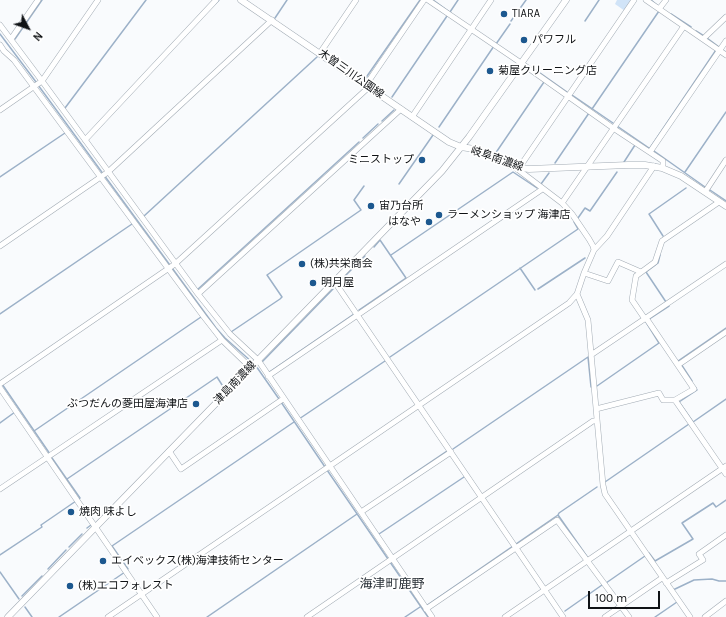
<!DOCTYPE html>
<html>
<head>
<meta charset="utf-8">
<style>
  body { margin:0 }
  #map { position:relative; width:726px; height:617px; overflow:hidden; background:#f9fbfd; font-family:Karla,sans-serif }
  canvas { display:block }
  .north { position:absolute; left:8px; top:8px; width:40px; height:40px; -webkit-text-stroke:3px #fff; paint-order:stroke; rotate:131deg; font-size:11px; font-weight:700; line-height:16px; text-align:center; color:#0f1215 }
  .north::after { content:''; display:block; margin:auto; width:14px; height:18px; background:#0f1215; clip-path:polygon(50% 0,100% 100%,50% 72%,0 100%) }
  .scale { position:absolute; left:588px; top:591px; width:72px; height:18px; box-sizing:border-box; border:2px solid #0f1215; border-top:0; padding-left:5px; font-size:12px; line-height:14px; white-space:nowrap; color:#0f1215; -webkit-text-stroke:3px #fff; paint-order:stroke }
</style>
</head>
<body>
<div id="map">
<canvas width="726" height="617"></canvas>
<div class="north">N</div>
<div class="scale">100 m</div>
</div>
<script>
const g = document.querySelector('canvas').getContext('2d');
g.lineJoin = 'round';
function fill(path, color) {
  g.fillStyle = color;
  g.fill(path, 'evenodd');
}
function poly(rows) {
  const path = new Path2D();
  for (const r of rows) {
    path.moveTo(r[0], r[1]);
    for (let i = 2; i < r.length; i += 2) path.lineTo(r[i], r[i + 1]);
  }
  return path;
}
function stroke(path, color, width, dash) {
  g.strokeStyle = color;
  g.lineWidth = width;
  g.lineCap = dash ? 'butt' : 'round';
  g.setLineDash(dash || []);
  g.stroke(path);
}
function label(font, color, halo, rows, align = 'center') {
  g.font = font + ' Karla,"Noto Sans JP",sans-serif';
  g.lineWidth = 3.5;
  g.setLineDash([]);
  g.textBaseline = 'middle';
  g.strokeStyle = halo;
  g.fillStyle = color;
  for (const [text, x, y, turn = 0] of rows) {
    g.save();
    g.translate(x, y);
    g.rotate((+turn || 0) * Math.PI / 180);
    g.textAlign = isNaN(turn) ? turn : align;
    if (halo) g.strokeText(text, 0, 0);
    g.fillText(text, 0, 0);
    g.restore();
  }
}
fill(poly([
  [617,0,632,0,625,11,615,4]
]), '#d1e4f8');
stroke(poly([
  [433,0,451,13],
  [651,0,657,5],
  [215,4,219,0],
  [450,12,458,0],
  [671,14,691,27],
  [275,18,287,0],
  [511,21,526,0],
  [585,21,599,0],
  [696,31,704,36],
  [0,34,36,82],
  [707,38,719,47],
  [15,39,42,0],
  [496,44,510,24],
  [533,68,567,92],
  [365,79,420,0],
  [38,85,216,328,225,338,253,363],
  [572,95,613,123],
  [392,97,447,16],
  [65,108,146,0],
  [592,109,659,11],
  [382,121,394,110],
  [617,126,649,148,650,148,716,50],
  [439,127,494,46],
  [363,138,378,124],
  [654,151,705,187],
  [495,154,544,82],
  [624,162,635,145],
  [555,163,589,113],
  [685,172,726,112],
  [0,177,65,133],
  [399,184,433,135],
  [541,184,549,173],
  [710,190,726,201],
  [144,216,317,57],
  [578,218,585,208,590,211,617,172],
  [663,236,649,214,686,188],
  [391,255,513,172,537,188],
  [660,255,658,263,646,272,666,302],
  [520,268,535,290],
  [343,278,365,256],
  [538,289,585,258],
  [197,290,359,142],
  [359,310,406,278,380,240,374,247],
  [0,314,132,224],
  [649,319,669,306],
  [231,332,280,299,282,297,267,275,361,210,354,200,364,186],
  [390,357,578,229,574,222,575,222],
  [678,361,726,328],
  [262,362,333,289],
  [681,364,692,381],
  [256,366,279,399],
  [268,373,354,314],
  [2,384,50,454],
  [597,386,659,343,646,322],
  [696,388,697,390,679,402,693,422,726,399],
  [281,402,325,467],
  [299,419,385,361],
  [0,423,15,412],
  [34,431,201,317],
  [453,449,588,357,591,387],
  [52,458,80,498,79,499],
  [327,470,388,559],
  [67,479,217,377,224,388],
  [404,480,447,451],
  [605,482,689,424],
  [558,515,559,513,597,487],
  [87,528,91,525],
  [379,534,464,477],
  [69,547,82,534],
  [648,554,649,553,655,561,693,539,682,523,713,503,716,507,726,500],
  [0,555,42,527,41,525,76,501],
  [390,562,428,617],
  [48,569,66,550],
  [128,569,112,546,294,422],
  [0,572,19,599],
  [606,583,645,556],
  [673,590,694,580,712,579,719,581,726,581],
  [22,596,42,576],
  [426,606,558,515,588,558],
  [25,607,32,617],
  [565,611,602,585],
  [59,617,125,572],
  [207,617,357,514],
  [405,617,420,607],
  [655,617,677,602]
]), '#9cb1c8', 1.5);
const minor = poly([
  [428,0,521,63,613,128,660,159,663,161,663,165,662,168],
  [646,0,726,55],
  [659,9,666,0],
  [0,25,42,81,198,294,230,334,258,360,432,617],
  [11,39,38,0],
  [703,39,726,17],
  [0,45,4,51,14,60,34,87,204,317,222,340,250,367],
  [320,53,356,0],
  [366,85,424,0],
  [0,110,42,81,98,0],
  [412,117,491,0],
  [85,140,216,0],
  [650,152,726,41],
  [516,168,562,203,572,214,589,239,593,246,594,250],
  [519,168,634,0],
  [705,192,726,160],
  [562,203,684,26],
  [0,246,108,172,272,20],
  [584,273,608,281,618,262,641,272],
  [334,281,563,617],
  [198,294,401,109],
  [577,294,588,320,603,485,605,494,690,617],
  [646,318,694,389,675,400,726,474],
  [645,319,632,300,636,276,655,262,662,241,719,202],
  [591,355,726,264],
  [678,365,726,332],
  [268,376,541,190,542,188],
  [0,384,175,264,369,87],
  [0,388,157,617],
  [596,409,659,393,663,400,675,400],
  [169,451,181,469,283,399],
  [0,489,222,340],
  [361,512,451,452],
  [666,583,703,560,699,554,726,535],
  [426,609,557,520,629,617],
  [108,617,569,303,577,294,584,273,594,250,607,236,654,166],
  [307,617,593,421,597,421],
  [505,617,726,466],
  [605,617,662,578],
  [705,617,726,601]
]);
const major = poly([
  [241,0,449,142,461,147,474,149,488,154,507,164,515,167,529,169,628,165,645,165,662,168,681,176,726,206],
  [8,617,442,171,469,137,566,0]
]);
stroke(minor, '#a2abb4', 6);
stroke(major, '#a2abb4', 7);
stroke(minor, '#fff', 5);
stroke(major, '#fff', 6);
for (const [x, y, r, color] of [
  [504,14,4,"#1c588f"],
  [524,40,4,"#1c588f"],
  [490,71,4,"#1c588f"],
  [422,160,4,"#1c588f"],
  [371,206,4,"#1c588f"],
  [439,215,4,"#1c588f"],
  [429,222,4,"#1c588f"],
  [302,264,4,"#1c588f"],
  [313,283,4,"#1c588f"],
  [196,404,4,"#1c588f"],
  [71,512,4,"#1c588f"],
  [103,561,4,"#1c588f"],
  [70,586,4,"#1c588f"]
]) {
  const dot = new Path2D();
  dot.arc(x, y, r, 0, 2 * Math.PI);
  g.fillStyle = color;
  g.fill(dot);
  stroke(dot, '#fff', 1.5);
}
label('11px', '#0f1215', '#fff', [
  ["TIARA",512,14],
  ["パワフル",532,40],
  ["菊屋クリーニング店",498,71],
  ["ミニストップ",414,160,"right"],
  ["宙乃台所",379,206],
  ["ラーメンショップ 海津店",447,215],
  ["はなや",421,222,"right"],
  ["(株)共栄商会",310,264],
  ["明月屋",321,283],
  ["ぶつだんの菱田屋海津店",188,404,"right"],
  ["焼肉 味よし",79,512],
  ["エイベックス(株)海津技術センター",111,561],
  ["(株)エコフォレスト",78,586]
], 'left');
label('11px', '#0f1215', '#fff', [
  ["木曽三川公園線",351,74,35],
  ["岐阜南濃線",497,159,19],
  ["津島南濃線",235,383,-46]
]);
label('13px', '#293037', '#fff', [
  ["海津町鹿野",392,584]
]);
</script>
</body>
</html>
